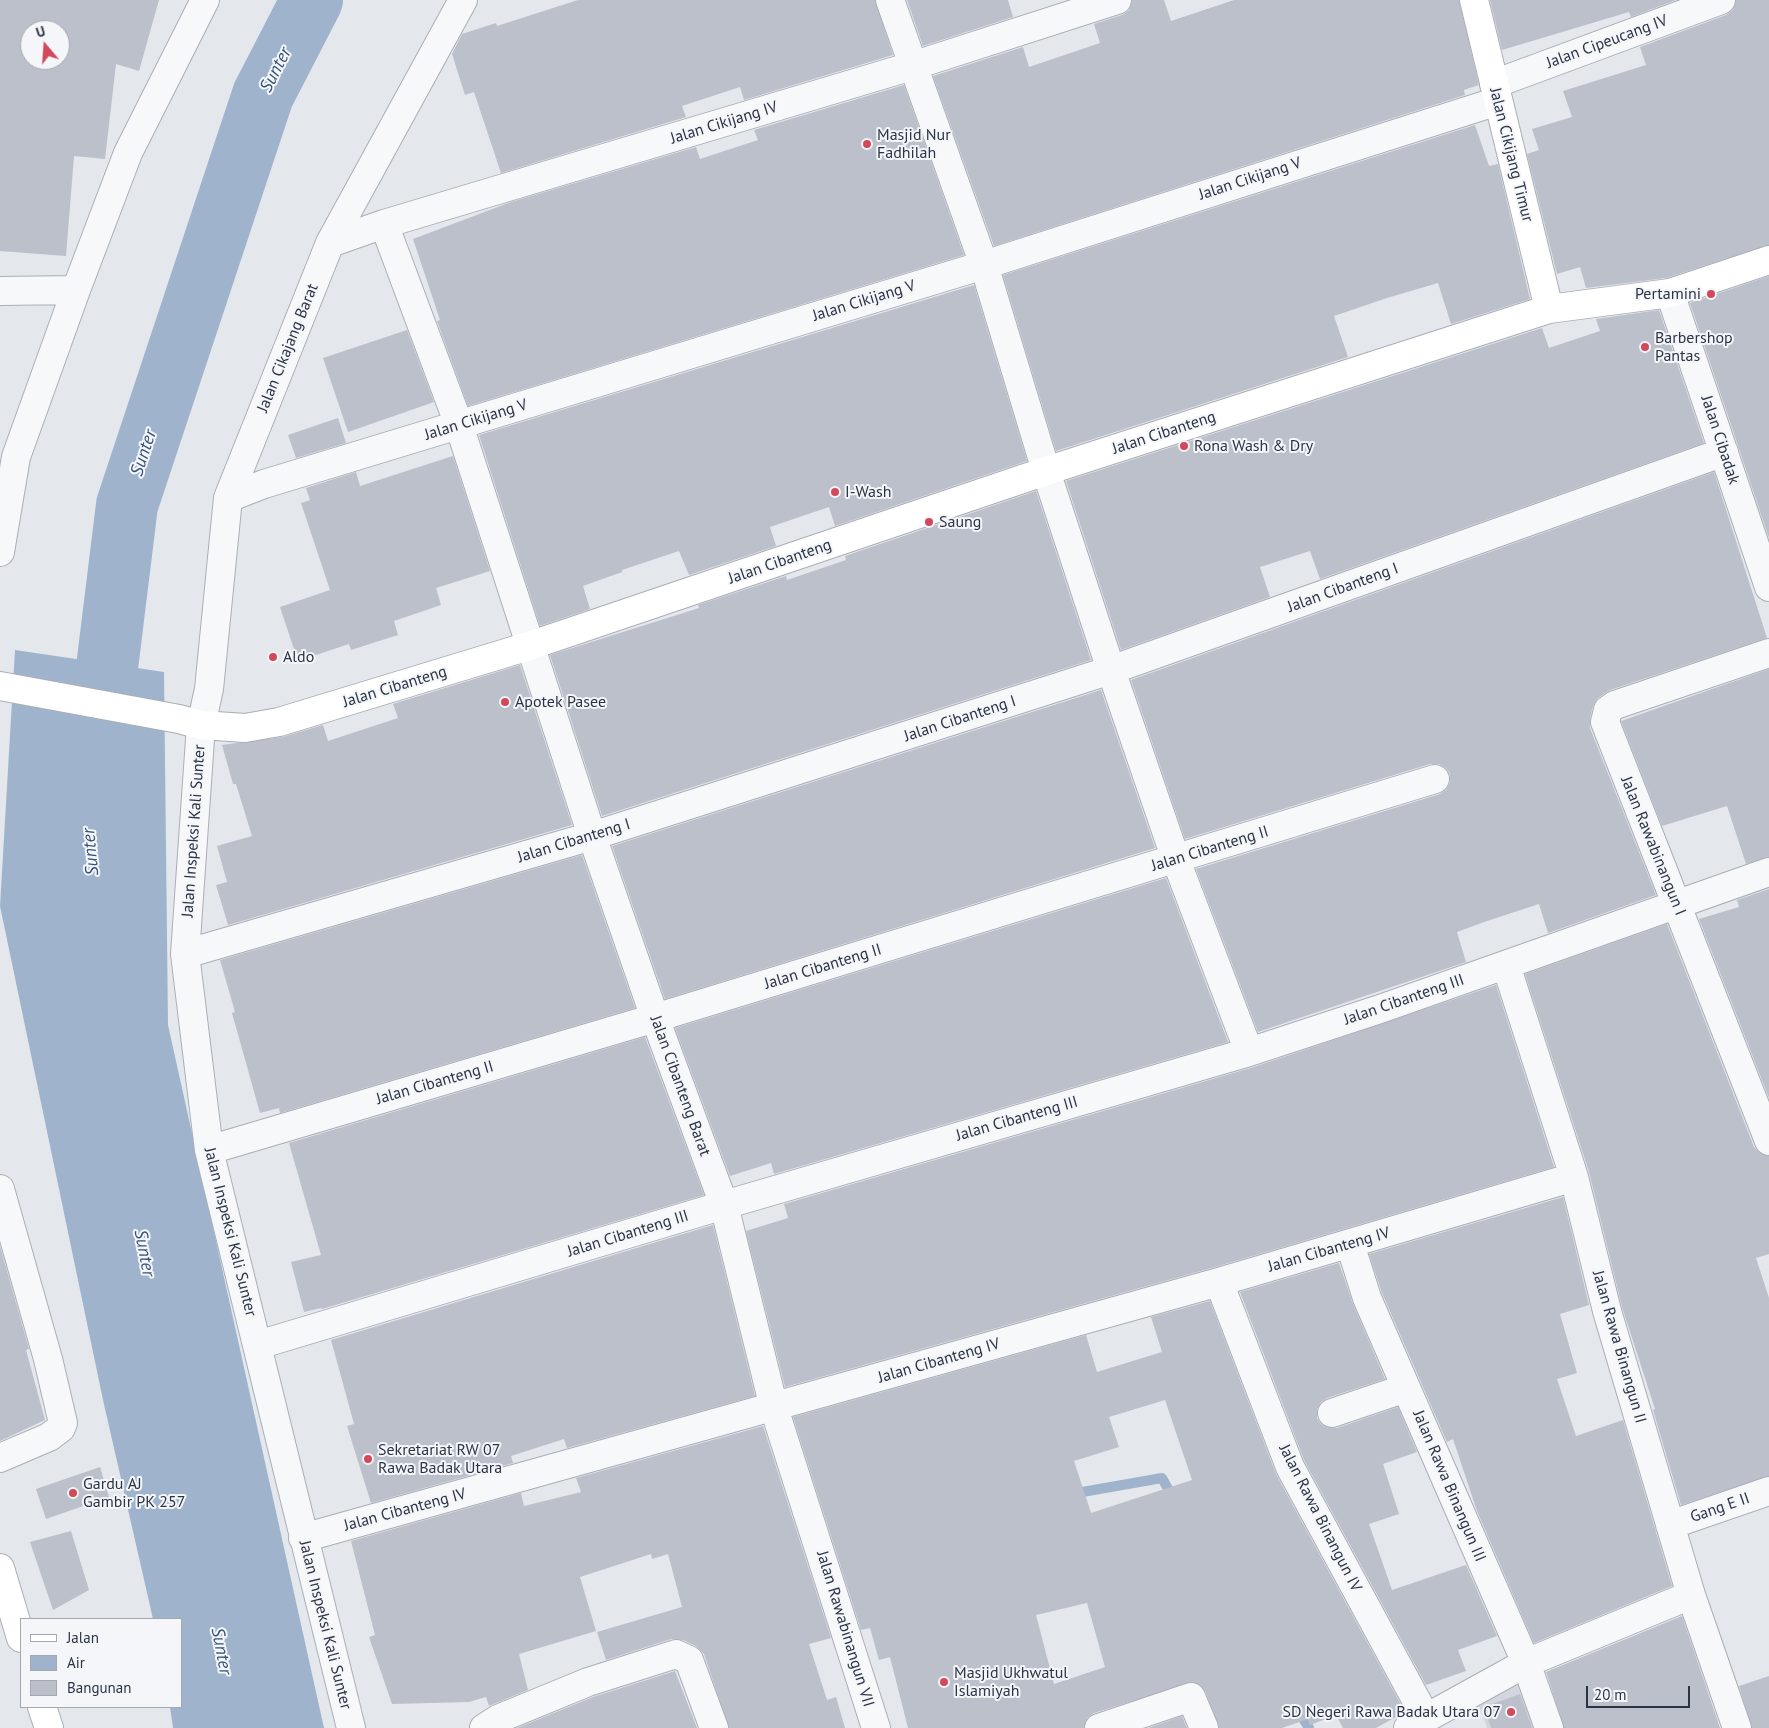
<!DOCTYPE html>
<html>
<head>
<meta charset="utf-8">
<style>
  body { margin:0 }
  #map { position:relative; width:1769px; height:1728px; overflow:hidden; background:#e4e7ec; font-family:"PT Sans",sans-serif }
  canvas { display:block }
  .legend { position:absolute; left:20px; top:1618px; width:162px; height:90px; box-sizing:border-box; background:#f4f6f9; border:1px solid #a4a8b1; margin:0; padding:6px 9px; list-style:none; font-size:15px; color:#2b3445 }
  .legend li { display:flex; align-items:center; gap:10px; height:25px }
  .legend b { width:25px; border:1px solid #a4a8b1 }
  .north { position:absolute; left:20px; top:20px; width:50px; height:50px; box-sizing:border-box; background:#f4f6f9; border:1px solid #a4a8b1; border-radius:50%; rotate:342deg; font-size:14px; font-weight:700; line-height:20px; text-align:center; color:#2b3445 }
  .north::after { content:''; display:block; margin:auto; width:18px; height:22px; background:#d1495b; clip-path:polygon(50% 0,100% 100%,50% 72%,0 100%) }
  .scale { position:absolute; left:1586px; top:1686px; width:104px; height:22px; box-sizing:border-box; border:2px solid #2b3445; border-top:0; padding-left:6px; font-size:15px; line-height:18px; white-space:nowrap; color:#2b3445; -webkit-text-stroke:4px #f4f6f9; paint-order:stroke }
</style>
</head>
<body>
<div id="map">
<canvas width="1769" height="1728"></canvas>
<ul class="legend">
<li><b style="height:6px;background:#fff"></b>Jalan</li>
<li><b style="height:14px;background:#9fb4cc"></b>Air</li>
<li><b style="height:14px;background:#bbc0ca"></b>Bangunan</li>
</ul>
<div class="north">U</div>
<div class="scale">20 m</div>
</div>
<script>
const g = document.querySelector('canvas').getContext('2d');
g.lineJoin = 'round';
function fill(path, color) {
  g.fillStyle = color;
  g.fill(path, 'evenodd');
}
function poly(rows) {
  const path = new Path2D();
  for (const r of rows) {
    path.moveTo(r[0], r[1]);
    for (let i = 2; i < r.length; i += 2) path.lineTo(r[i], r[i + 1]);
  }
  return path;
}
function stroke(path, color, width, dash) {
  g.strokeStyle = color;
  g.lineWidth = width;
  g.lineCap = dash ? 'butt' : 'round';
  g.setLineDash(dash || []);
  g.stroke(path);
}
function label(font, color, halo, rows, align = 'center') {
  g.font = font + ' "PT Sans",sans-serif';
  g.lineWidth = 4;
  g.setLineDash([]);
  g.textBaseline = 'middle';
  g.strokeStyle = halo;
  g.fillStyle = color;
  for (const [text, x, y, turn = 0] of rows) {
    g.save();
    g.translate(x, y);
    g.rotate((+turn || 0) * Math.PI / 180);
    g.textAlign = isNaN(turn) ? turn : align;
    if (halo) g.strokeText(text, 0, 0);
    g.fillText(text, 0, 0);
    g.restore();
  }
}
fill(poly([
  [1528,1680,1546,1728,1487,1728,1476,1697]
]), '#d2d6de');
fill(poly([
  [15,650,164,672,168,1025,324,1728,173,1728,170,1707,181,1707,181,1619,153,1619,103,1400,0,906]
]), '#9fb4cc');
stroke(poly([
  [1071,1494,1162,1478,1173,1498],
  [1297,1709,1309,1728]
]), '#9fb4cc', 10);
stroke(poly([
  [97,749,127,505,263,95,312,0]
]), '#9fb4cc', 62);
fill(poly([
  [0,0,159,0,139,71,116,64,105,159,74,156,66,256,0,251],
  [30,30,60,30,60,60,30,60],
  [578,0,875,0,893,55,744,100,740,87,682,106,686,117,501,173,474,92,465,95,452,54,462,34,496,23,497,26],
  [907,0,1008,0,1013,17,923,46],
  [1132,0,1164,0,1171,21,1234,0,1459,0,1479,85,1464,90,1465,95,994,246,933,76,1023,47,1029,67,1100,43,1094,24,1122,15,1129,10],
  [1490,0,1676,0,1631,17,1629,12,1502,50],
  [1736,0,1769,0,1769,245,1666,278,1586,288,1580,267,1557,274,1527,154,1539,150,1532,129,1572,117,1563,91,1646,65,1640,47,1726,15,1733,10],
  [904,85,964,255,468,406,437,321,440,320,413,239,511,202,696,147,700,159,758,140,754,130],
  [1475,125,1489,166,1498,164,1530,299,1451,324,1438,283,1387,298,1334,316,1348,357,1056,451,1003,275],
  [1769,276,1769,538,1690,303],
  [974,285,1027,461,835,526,829,507,770,527,776,546,689,575,679,551,622,570,622,572,583,586,590,609,540,626,479,435],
  [1659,310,1704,443,1320,579,1310,551,1260,567,1270,597,1121,650,1066,481,1542,328,1549,348,1600,331,1596,319],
  [407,330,434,402,348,432,323,358],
  [338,418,346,443,296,458,288,435],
  [453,456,490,571,436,588,441,605,394,621,398,635,351,650,349,644,298,661,280,607,330,590,301,503,310,500,306,488,356,472,360,486],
  [1714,472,1767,638,1610,690,1598,698,1593,706,1590,718,1590,728,1656,895,1548,933,1539,904,1487,921,1457,932,1466,962,1258,1032,1196,869,1440,794,1446,790,1450,783,1450,774,1446,768,1439,764,1430,764,1185,839,1131,680],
  [1036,491,1091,660,602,816,550,655,699,608,698,605,786,576,787,580,846,560,845,556],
  [520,665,572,825,228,925,216,885,227,882,217,846,252,836,236,784,233,784,222,745,282,737,323,725,328,741,398,718,393,704],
  [1769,669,1769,857,1746,864,1727,806,1662,826,1621,721],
  [1101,690,1155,848,665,999,612,846],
  [582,855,635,1008,280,1113,279,1108,260,1113,232,1013,235,1012,220,960],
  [1166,878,1228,1042,774,1174,771,1163,730,1176,675,1028],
  [1769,889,1769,1098,1699,919,1739,907,1737,900],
  [1667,924,1754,1147,1760,1153,1769,1156,1769,1254,1756,1258,1769,1298,1769,1476,1681,1505,1653,1410,1655,1409,1622,1307,1589,1172,1525,974],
  [1496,985,1554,1167,1215,1267,785,1387,746,1231,788,1218,784,1204,1254,1067],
  [645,1037,704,1195,322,1309,321,1308,304,1312,291,1262,321,1255,289,1143],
  [1563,1197,1589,1305,1560,1314,1577,1373,1557,1379,1576,1436,1623,1420,1672,1586,1534,1643,1477,1511,1453,1439,1447,1442,1382,1293,1369,1254],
  [713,1225,755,1396,567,1448,564,1439,511,1456,513,1463,371,1503,347,1426,354,1424,331,1340],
  [0,1246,29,1349,26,1350,45,1420,0,1441],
  [1339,1263,1353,1304,1385,1379,1327,1398,1321,1402,1317,1409,1317,1418,1321,1424,1328,1428,1337,1428,1398,1407,1417,1452,1383,1464,1399,1514,1369,1524,1392,1590,1466,1565,1497,1636,1458,1650,1466,1671,1426,1685,1304,1460,1240,1292],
  [1210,1301,1276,1474,1405,1712,1376,1728,1343,1728,1336,1715,1310,1725,1308,1719,1282,1728,1219,1728,1205,1691,1200,1685,1193,1682,1094,1713,1087,1718,1084,1728,908,1728,890,1657,879,1660,870,1628,861,1630,793,1417,1086,1335,1097,1372,1162,1352,1151,1317],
  [1165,1400,1192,1480,1091,1513,1074,1461,1119,1447,1109,1417],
  [1087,1603,1105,1667,1054,1684,1036,1615],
  [763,1426,831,1638,809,1644,827,1700,836,1697,845,1728,729,1728,704,1654,696,1646,683,1640,671,1639,606,1660,597,1632,682,1607,668,1554,652,1559,651,1554,580,1577,596,1631,519,1654,528,1690,489,1706,486,1697,469,1702,392,1704,369,1637,375,1635,351,1541,521,1493,524,1506,581,1492,576,1478],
  [100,1467,109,1497,46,1519,36,1489],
  [71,1531,89,1590,53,1610,30,1542],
  [1682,1616,1720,1728,1564,1728,1546,1672],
  [675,1671,697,1728,517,1728,593,1697],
  [1769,1676,1769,1728,1752,1728,1739,1686],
  [1520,1694,1532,1728,1491,1728,1484,1707],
  [1182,1716,1187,1728,1148,1728]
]), '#bbc0ca');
const street = poly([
  [890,0,984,265,1046,471,1111,670,1176,860,1249,1052],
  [1494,84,1721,0],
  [384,224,459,425,592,836,655,1018,724,1205,774,1408,876,1728],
  [330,243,384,224,912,66,1117,0],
  [0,291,76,290],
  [1670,293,1769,587],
  [228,498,264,484,984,265,1498,101],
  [0,552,16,457,76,290,128,153,205,0],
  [1769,653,1615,705,1608,710,1605,722,1769,1141],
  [185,954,592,836,1111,670,1724,452],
  [1506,965,1574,1177,1607,1311,1691,1595,1737,1728],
  [209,1150,655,1018,1435,779],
  [0,1189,48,1359,63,1423,61,1428,49,1437,0,1458],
  [1350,1244,1367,1298,1526,1663,1549,1728],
  [1219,1282,1290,1467,1426,1718],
  [258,1345,724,1205,1249,1052,1380,1009,1769,872],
  [1332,1413,1406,1388],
  [1670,1525,1769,1491],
  [303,1538,1219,1282,1574,1177],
  [351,1728,209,1150,185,954,201,725,209,689,228,498,330,243,463,0],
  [484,1728,498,1719,588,1682,676,1654,689,1660,714,1728],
  [1099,1728,1191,1697,1204,1728],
  [1408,1728,1526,1663,1691,1595]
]);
const secondary = poly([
  [1474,0,1549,309],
  [0,686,179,719,201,725,245,728,279,722,529,646,1046,471,1549,309,1670,293,1769,260],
  [0,1568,21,1638],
  [42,1707,49,1728]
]);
stroke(street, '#a9aeb7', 30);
stroke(secondary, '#a9aeb7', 30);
stroke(street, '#f7f8fa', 28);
stroke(secondary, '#fff', 28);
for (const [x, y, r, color] of [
  [867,144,5,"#d1495b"],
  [1711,294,5,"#d1495b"],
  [1645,347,5,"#d1495b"],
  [1184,446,5,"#d1495b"],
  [835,492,5,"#d1495b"],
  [929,522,5,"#d1495b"],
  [273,657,5,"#d1495b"],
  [505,702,5,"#d1495b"],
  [368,1459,5,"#d1495b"],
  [73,1493,5,"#d1495b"],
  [944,1682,5,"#d1495b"],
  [1511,1712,5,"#d1495b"]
]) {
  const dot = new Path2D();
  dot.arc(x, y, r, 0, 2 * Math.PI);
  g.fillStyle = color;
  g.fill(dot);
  stroke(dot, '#f4f6f9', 2);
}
label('16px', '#2b3445', '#f4f6f9', [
  ["Jalan Cipeucang IV",1607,42,-20],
  ["Jalan Cikijang IV",724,123,-17],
  ["Jalan Cikijang Timur",1511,155,76],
  ["Jalan Cikijang V",1250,179,-18],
  ["Jalan Cikijang V",864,301,-17],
  ["Jalan Cikajang Barat",288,348,-68],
  ["Jalan Cikijang V",476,420,-17],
  ["Jalan Cibanteng",1164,433,-18],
  ["Jalan Cibadak",1720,440,72],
  ["Jalan Cibanteng",780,562,-19],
  ["Jalan Cibanteng I",1343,588,-20],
  ["Jalan Cibanteng",395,687,-17],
  ["Jalan Cibanteng I",960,719,-18],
  ["Jalan Inspeksi Kali Sunter",194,831,-86],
  ["Jalan Cibanteng I",574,841,-17],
  ["Jalan Rawabinangun I",1653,846,68],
  ["Jalan Cibanteng II",1210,849,-17],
  ["Jalan Cibanteng II",823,967,-17],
  ["Jalan Cibanteng III",1404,1000,-19],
  ["Jalan Cibanteng II",435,1083,-16],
  ["Jalan Cibanteng Barat",680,1086,70],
  ["Jalan Cibanteng III",1017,1119,-16],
  ["Jalan Inspeksi Kali Sunter",230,1232,76],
  ["Jalan Cibanteng III",628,1234,-17],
  ["Jalan Cibanteng IV",1329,1250,-16],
  ["Jalan Rawa Binangun II",1619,1347,74],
  ["Jalan Cibanteng IV",939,1361,-16],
  ["Jalan Rawa Binangun III",1449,1486,67],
  ["Gang E II",1720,1508,-19],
  ["Jalan Cibanteng IV",405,1510,-15],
  ["Jalan Rawa Binangun IV",1320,1518,63],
  ["Jalan Inspeksi Kali Sunter",325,1625,76],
  ["Jalan Rawabinangun VII",845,1629,73]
]);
label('16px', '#2b3445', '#f4f6f9', [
  ["Masjid Nur",877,135],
  ["Fadhilah",877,153],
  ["Pertamini",1701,294,"right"],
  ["Barbershop",1655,338],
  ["Pantas",1655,356],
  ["Rona Wash & Dry",1194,446],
  ["I-Wash",845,492],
  ["Saung",939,522],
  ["Aldo",283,657],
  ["Apotek Pasee",515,702],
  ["Sekretariat RW 07",378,1450],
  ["Rawa Badak Utara",378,1468],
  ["Gardu AJ",83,1484],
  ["Gambir PK 257",83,1502],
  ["Masjid Ukhwatul",954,1673],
  ["Islamiyah",954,1691],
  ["SD Negeri Rawa Badak Utara 07",1501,1712,"right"]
], 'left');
label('italic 18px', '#34527a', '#f4f6f9', [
  ["Sunter",276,70,-63],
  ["Sunter",144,453,-72],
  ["Sunter",91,852,-95],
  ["Sunter",144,1253,79],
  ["Sunter",221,1651,79]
]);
</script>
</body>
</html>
